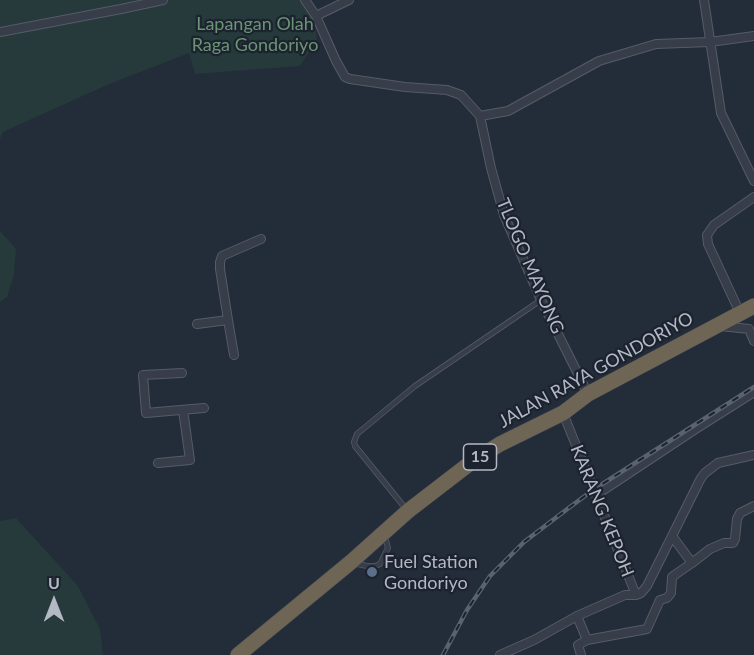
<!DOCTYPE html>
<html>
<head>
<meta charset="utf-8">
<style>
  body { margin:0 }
  #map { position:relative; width:754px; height:655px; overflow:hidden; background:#232c39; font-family:Lato,sans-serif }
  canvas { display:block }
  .north { position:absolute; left:24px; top:571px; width:60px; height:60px; -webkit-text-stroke:4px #1c232e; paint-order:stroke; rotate:0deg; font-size:16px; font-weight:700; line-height:24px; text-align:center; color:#b2b9c5 }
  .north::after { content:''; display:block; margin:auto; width:21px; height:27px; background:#b2b9c5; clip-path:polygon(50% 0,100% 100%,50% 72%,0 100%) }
</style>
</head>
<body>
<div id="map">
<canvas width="754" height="655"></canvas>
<div class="north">U</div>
</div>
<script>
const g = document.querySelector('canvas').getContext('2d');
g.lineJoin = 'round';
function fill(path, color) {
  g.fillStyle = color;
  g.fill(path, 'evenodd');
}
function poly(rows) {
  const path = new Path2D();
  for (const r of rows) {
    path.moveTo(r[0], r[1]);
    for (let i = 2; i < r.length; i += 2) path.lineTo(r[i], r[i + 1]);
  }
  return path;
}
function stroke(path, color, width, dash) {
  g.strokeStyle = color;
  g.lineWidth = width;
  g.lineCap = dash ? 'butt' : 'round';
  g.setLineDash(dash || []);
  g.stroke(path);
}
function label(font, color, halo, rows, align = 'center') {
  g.font = font + ' Lato,sans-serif';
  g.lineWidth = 4.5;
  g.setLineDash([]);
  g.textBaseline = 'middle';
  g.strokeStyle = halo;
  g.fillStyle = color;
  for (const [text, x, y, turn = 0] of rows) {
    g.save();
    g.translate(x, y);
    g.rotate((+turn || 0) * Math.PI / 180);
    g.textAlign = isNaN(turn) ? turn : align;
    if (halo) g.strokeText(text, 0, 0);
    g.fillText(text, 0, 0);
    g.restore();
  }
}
fill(poly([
  [0,0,302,0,314,21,317,40,300,66,195,74,189,53,107,85,3,132,0,139],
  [0,231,16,249,14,275,7,297,0,302],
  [16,518,78,586,100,629,103,655,0,655,0,521]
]), '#26393b');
const lane = poly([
  [406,509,355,446,354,442,357,434,415,386,541,300],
  [353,563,367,566,375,566,380,564,388,548,385,537]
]);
const street = poly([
  [305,0,316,16,336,61,345,77,350,79,405,87,447,90,461,95,480,116,491,168,504,215,541,300,588,394],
  [704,0,721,113,754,181],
  [316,16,349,0],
  [0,32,121,9,163,0],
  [480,116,508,111,599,61,656,44,710,42,754,36],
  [740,313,708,244,707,235,714,225,754,197],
  [228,320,220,269,220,262,222,256,261,239],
  [197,324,228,320,234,355],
  [720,326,749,329],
  [749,329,754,341],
  [182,373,143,375,146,413,204,408],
  [563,413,636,595,641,593,647,586,701,478,705,473,718,463,754,455],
  [158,463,190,460,183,410],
  [596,495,694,430,754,392],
  [672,536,692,563,710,549,724,543,733,543,735,539,737,519,740,513,754,506],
  [577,616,587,640,578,645,581,655],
  [587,640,647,629,660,600,667,598,671,593,672,577,676,574,692,563],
  [500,655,534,640,577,616,625,595,636,595]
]);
const highway = poly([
  [238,655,351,562,408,511,473,461,500,444,563,413,588,394,754,306]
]);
stroke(lane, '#555c67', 6);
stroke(street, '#555c67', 10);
stroke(highway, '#424954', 16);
stroke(lane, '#373e49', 4.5);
stroke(street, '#373e49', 8);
stroke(highway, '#6f6554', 15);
const rail = poly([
  [443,655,467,610,490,576,524,542,570,507,593,490,754,387]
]);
stroke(rail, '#596270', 4.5);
stroke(rail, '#1c232e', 2, [7]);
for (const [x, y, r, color] of [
  [372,572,6,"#5c6f8a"]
]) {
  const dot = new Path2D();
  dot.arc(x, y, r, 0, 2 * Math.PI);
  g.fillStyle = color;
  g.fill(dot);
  stroke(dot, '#1c232e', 2);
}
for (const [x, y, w] of [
  [480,457,33]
]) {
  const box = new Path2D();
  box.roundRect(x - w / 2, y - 13, w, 26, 4.5);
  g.fillStyle = '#1c232e';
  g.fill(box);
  stroke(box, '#b2b9c5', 1.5);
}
label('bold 16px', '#b2b9c5', null, [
  ["15",480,457]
]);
label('18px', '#6a9575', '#1c232e', [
  ["Lapangan Olah",255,24],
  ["Raga Gondoriyo",255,45]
]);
label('18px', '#b2b9c5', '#1c232e', [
  ["TLOGO MAYONG",530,266,67],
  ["JALAN RAYA GONDORIYO",596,370,-29],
  ["KARANG KEPOH",602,511,68]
]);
label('18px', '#b2b9c5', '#1c232e', [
  ["Fuel Station",384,562],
  ["Gondoriyo",384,583]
], 'left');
</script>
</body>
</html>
